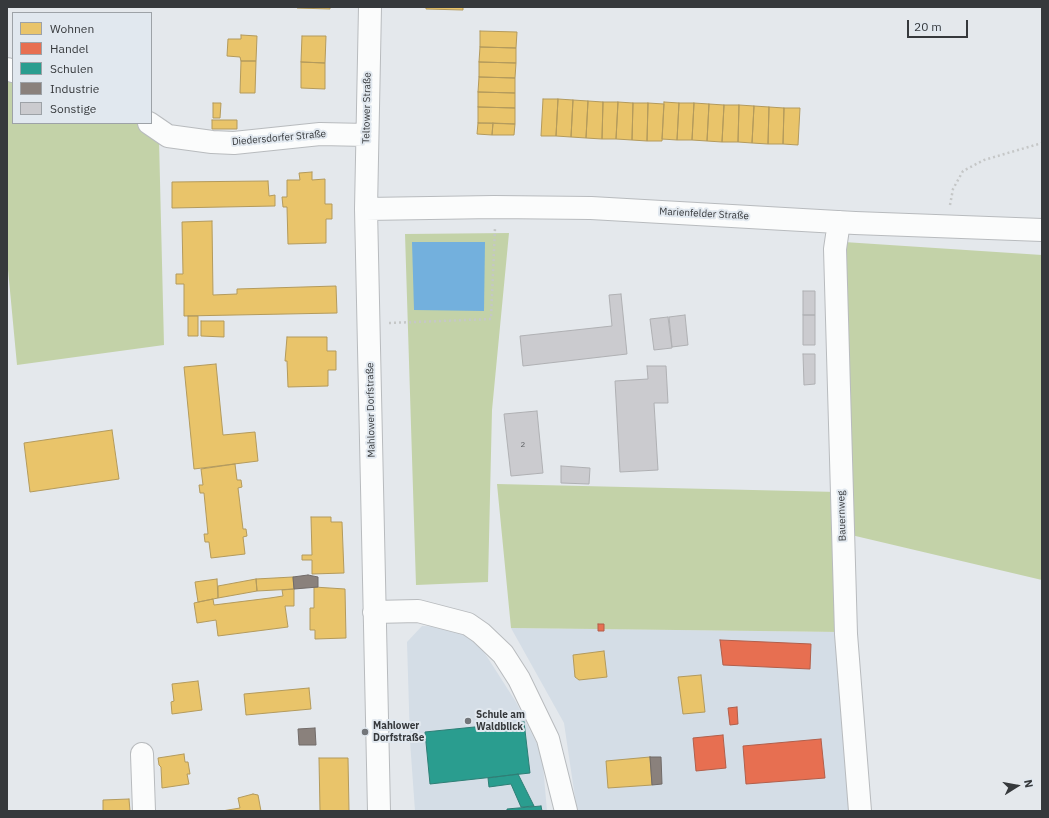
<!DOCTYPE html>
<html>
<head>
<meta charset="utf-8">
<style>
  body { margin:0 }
  #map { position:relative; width:1049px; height:818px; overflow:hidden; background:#e4e8ec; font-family:"IBM Plex Sans",sans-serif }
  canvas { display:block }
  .frame { position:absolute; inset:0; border:8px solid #36393c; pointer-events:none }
  .legend { position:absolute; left:12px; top:12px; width:140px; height:112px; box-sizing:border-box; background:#e1e8ef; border:1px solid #9da2a7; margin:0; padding:5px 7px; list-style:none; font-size:12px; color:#36393c }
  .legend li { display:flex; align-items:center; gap:8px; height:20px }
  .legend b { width:20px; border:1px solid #9da2a7 }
  .north { position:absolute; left:997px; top:766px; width:40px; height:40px; -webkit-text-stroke:3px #e1e8ef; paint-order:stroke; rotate:79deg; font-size:11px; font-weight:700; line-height:16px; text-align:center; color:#36393c }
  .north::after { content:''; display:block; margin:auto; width:14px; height:18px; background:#36393c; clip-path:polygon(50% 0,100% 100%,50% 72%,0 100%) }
  .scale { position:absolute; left:907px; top:20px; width:61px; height:18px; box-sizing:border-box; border:2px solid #36393c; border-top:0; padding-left:5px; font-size:12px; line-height:14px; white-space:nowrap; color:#36393c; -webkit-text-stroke:3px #e1e8ef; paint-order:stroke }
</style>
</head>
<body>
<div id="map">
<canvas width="1049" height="818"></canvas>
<div class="frame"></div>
<ul class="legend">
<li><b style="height:11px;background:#e9c46a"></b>Wohnen</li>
<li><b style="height:11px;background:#e76f51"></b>Handel</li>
<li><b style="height:11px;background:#2a9d8f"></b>Schulen</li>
<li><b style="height:11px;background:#8a817c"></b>Industrie</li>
<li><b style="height:11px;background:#cbcbcf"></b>Sonstige</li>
</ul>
<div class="north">N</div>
<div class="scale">20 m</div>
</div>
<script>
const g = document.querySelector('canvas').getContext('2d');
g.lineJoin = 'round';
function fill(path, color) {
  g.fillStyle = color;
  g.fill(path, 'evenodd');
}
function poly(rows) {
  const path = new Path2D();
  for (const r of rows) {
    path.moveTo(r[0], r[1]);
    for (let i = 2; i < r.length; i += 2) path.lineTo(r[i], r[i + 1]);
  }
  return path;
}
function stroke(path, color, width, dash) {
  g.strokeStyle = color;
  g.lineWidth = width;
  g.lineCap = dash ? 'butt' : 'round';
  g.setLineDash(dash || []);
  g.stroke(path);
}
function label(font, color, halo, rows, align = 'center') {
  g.font = font + ' "IBM Plex Sans",sans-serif';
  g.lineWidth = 4;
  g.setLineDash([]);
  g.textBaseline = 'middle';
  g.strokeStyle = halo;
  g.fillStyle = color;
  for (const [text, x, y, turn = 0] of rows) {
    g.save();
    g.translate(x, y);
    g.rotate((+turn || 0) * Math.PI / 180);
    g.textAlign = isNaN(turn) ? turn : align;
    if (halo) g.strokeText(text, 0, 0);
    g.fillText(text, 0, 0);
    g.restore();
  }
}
fill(poly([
  [422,626,468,627,516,702,542,754,547,811,415,811,410,741,407,642],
  [511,628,841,632,856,811,577,811,564,723]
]), '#d4dde6');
fill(poly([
  [7,79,13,81,13,123,141,123,159,140,164,345,17,365,7,259],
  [509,233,492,410,488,582,416,585,405,234],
  [844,242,1042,255,1042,580,847,534],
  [497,484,838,492,841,632,511,628]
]), '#c3d2a8');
fill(poly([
  [412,242,485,242,484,311,414,310]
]), '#73b0dd');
const homes = poly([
  [297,7,330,7,330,9,297,8,297,7],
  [426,7,463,7,463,10,426,9,426,7],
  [480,31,517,32,516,48,480,47,480,31],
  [241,35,257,36,256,61,241,61,240,57,227,56,228,39,241,39,241,35],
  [302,36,326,36,325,63,301,62,302,36],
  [480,47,516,48,516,63,479,62,480,47],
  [241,61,256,61,255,93,240,93,241,61],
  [301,62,325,63,325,89,301,88,301,62],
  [479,62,516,63,515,78,479,77,479,62],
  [479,77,515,78,515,93,478,92,479,77],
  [478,92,515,93,515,108,478,107,478,92],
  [543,99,558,99,556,136,541,136,543,99],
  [558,99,573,100,571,137,556,136,558,99],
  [573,100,588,101,586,138,571,137,573,100],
  [588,101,603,102,602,139,586,138,588,101],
  [603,102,618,102,616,139,602,139,603,102],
  [618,102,633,103,632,140,616,139,618,102],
  [664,102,679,103,677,140,662,139,664,102],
  [213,103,221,103,220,118,213,118,213,103],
  [633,103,648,103,647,141,632,140,633,103],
  [648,103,664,104,662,141,647,141,648,103],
  [679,103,694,103,692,140,677,140,679,103],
  [694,103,709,104,707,141,692,140,694,103],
  [709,104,724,105,722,142,707,141,709,104],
  [724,105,739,105,738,142,722,142,724,105],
  [739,105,754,106,752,143,738,142,739,105],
  [754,106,769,107,768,144,752,143,754,106],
  [478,107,515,108,515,124,478,123,478,107],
  [769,107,784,108,783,144,768,144,769,107],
  [784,108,800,108,798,145,783,144,784,108],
  [212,120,237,120,237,129,212,129,212,120],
  [478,123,493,123,492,135,477,134,478,123],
  [493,123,515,124,514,135,492,135,493,123],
  [312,172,312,180,325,179,325,204,332,204,332,219,326,219,326,243,288,244,287,207,283,207,282,197,287,197,287,180,300,180,299,173,312,172],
  [268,181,269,196,275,195,275,206,172,208,172,182,268,181],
  [212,221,213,295,237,294,237,289,336,286,337,313,184,316,184,284,176,284,176,274,183,274,182,222,212,221],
  [188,316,198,316,198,336,188,336,188,316],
  [201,321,224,321,224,337,201,336,201,321],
  [287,337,327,337,327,351,336,351,336,370,328,370,328,386,288,387,287,361,285,361,287,337],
  [216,364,223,435,255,432,258,461,194,469,184,367,216,364],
  [112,430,119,479,30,492,24,443,112,430],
  [235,464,237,480,241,480,242,487,238,488,243,529,246,529,247,536,243,537,245,554,211,558,209,542,205,542,204,534,208,534,204,493,200,493,199,485,203,485,201,469,235,464],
  [311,517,331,517,331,522,342,522,344,573,312,574,312,560,302,560,302,555,312,555,311,517],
  [293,577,294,589,257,591,256,579,293,577],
  [217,579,218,598,198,602,195,582,217,579],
  [256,579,257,591,218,598,218,586,256,579],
  [314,587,345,589,346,638,315,639,315,630,310,630,310,608,314,608,314,587],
  [294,589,294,606,285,606,288,627,218,636,216,620,197,623,194,603,213,599,214,605,270,598,283,596,282,590,294,589],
  [604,651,607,677,579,680,575,677,573,655,604,651],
  [701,675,705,712,683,714,678,677,701,675],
  [198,681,202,710,172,714,171,702,174,701,172,684,198,681],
  [309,688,311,709,246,715,244,694,309,688],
  [184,754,185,762,188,762,190,774,187,774,189,784,162,788,161,767,159,765,158,758,184,754],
  [650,757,652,785,608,788,606,761,650,757],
  [319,758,348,758,349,811,320,811,319,758],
  [253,794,258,795,261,811,222,811,240,808,238,798,253,794],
  [129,799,130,811,103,811,103,800,129,799]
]);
fill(homes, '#e9c46a');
stroke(homes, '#b39a5c', 1);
const shops = poly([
  [598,624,604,624,604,631,598,631,598,624],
  [720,640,811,644,810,669,723,665,720,640],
  [737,707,738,724,730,725,728,708,737,707],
  [723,735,726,768,696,771,693,738,723,735],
  [821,739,825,778,746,784,743,746,821,739]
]);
fill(shops, '#e76f51');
stroke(shops, '#b25f4b', 1);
const schools = poly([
  [524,722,530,773,430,784,425,732,524,722],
  [518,774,534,806,521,807,511,784,489,787,488,778,518,774],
  [541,806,542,811,507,811,507,809,541,806]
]);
fill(schools, '#2a9d8f');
stroke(schools, '#2e7f76', 1);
const industry = poly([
  [308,575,318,577,318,587,294,589,293,577,308,575],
  [315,728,316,745,299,745,298,729,315,728],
  [650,757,661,757,662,784,652,785,650,757]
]);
fill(industry, '#8a817c');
stroke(industry, '#716b69', 1);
const building = poly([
  [803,291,815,291,815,315,803,315,803,291],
  [621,294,627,354,523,366,520,336,612,326,609,295,621,294],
  [685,315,688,345,672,347,669,317,685,315],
  [803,315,815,315,815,345,803,345,803,315],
  [668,317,672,348,654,350,650,319,668,317],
  [803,354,815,354,815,384,804,385,803,354],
  [647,366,666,366,668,403,654,403,658,470,620,472,615,381,648,379,647,366],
  [537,411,543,473,511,476,504,414,537,411],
  [561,466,590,468,589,484,561,483,561,466]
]);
fill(building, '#cbcbcf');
stroke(building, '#afb0b3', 1);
const minor = poly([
  [370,7,366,209,379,811],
  [7,69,13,71],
  [149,123,168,136,212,142,234,143,320,134,367,135],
  [366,209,494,207,591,208,855,223,1042,230],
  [839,222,835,249,846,634,860,811],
  [374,612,418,611,468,624,481,633,503,654,519,679,548,739,566,811],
  [142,754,144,811]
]);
stroke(minor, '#b8bbbe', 24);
stroke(poly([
  [950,205,953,189,963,171,984,160,1042,143],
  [389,323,491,319,495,228]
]), '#c5c7c7', 2.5, [2, 3]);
stroke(minor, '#fbfcfc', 22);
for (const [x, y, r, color] of [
  [468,721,4,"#73767a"],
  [365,732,4,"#73767a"]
]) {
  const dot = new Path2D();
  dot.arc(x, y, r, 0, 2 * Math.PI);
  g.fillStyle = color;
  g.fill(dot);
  stroke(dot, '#e1e8ef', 1.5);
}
label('8px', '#5b5e61', null, [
  ["2",523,445]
]);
label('10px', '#36393c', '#e1e8ef', [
  ["Teltower Straße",367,108,-89],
  ["Diedersdorfer Straße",279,138,-5],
  ["Marienfelder Straße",704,214,3],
  ["Mahlower Dorfstraße",371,410,-91],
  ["Bauernweg",842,516,-92]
]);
label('bold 10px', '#36393c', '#e1e8ef', [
  ["Schule am",476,715],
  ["Waldblick",476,727],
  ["Mahlower",373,726],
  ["Dorfstraße",373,738]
], 'left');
</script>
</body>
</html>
